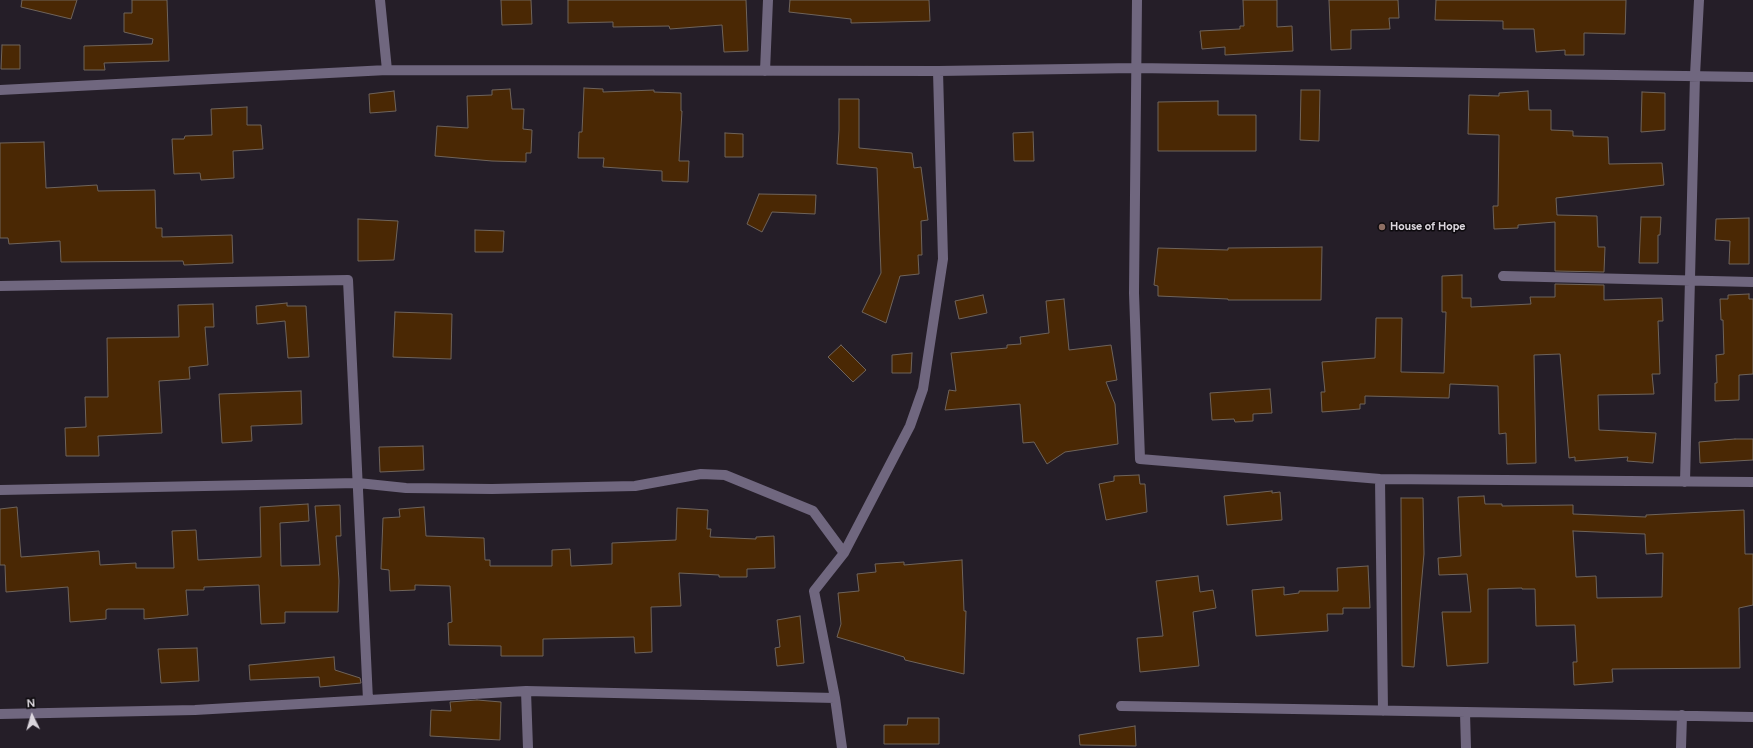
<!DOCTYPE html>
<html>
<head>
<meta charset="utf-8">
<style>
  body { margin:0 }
  #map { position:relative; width:1753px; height:748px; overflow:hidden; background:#251e28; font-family:Figtree,sans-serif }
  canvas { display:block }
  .north { position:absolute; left:12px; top:696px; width:40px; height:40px; -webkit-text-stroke:3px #0d0a0e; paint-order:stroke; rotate:355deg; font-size:11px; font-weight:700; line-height:16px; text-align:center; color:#dbd6dd }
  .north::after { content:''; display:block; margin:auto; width:14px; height:18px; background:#dbd6dd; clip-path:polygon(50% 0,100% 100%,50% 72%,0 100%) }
</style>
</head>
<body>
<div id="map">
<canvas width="1753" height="748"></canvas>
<div class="north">N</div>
</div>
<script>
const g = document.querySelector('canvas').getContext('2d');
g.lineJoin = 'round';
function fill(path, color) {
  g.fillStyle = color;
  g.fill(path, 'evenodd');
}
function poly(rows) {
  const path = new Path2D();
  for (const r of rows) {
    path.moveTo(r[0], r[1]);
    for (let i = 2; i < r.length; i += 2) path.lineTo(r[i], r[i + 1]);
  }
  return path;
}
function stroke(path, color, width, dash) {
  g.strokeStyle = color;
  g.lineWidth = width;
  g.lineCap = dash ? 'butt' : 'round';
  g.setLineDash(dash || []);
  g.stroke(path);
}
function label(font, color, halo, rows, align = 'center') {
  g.font = font + ' Figtree,sans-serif';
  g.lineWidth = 3;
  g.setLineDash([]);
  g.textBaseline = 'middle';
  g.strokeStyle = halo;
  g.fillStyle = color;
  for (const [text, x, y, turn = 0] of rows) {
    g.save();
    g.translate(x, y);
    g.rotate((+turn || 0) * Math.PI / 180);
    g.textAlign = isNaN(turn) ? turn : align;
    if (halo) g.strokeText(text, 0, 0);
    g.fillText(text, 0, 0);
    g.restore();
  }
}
const building = poly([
  [22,0,77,0,71,19,21,7,22,0],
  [132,0,167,0,169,61,104,63,105,70,84,70,84,46,152,44,153,39,124,32,124,13,132,13,132,0],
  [501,0,531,0,532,24,502,25,501,0],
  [568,0,746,0,748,51,724,52,722,25,670,29,669,26,613,27,613,22,568,23,568,0],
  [790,0,929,0,930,21,851,23,851,19,789,12,790,0],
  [1243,0,1277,0,1277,27,1292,26,1293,51,1225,55,1225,47,1202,49,1200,31,1240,29,1240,26,1244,26,1243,0],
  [1329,0,1398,0,1399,18,1389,18,1390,29,1351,30,1351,49,1331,50,1329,0],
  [1436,0,1626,0,1625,34,1584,33,1584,55,1565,55,1565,50,1536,52,1534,29,1503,29,1503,21,1435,20,1436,0],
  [2,45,20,45,20,69,1,69,2,45],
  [584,88,603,89,603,92,654,90,654,92,681,93,681,111,682,111,679,161,689,161,688,182,662,181,662,171,603,167,604,158,578,158,579,132,582,132,584,88],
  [510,89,512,109,524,109,523,129,532,130,531,153,526,153,526,162,492,161,435,156,437,126,468,128,467,96,492,95,492,90,510,89],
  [1301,90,1320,90,1319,141,1300,140,1301,90],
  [394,91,396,111,370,113,369,94,394,91],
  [1528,91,1529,110,1551,110,1551,130,1573,131,1573,136,1608,137,1609,164,1662,163,1664,185,1556,198,1557,215,1597,216,1598,247,1605,247,1604,272,1555,271,1555,222,1518,225,1518,228,1494,229,1493,206,1498,206,1499,135,1468,134,1469,95,1499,96,1499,93,1528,91],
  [1642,92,1665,93,1665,130,1641,132,1642,92],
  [839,99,859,99,859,148,912,153,914,168,921,167,928,220,921,221,922,255,918,255,919,274,900,276,886,323,862,312,881,273,877,168,837,164,839,130,839,99],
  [1218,101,1218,115,1256,115,1256,151,1158,151,1158,102,1218,101],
  [247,107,247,125,261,125,263,149,233,151,234,178,201,180,200,173,174,174,172,139,184,139,185,136,212,135,211,109,247,107],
  [1033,132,1034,161,1014,161,1013,133,1033,132],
  [725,133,743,134,743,157,725,157,725,133],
  [44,142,46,188,97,185,98,191,155,190,156,228,162,228,162,237,232,235,233,263,184,265,183,261,61,262,60,241,9,244,8,238,0,238,0,143,44,142],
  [759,194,816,195,815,214,772,212,762,232,747,224,759,194],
  [1641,217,1661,217,1660,235,1658,235,1658,263,1639,263,1641,217],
  [1749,218,1749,264,1729,264,1730,241,1715,240,1716,219,1749,218],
  [358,219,398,221,394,260,358,261,358,219],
  [475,230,504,231,503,252,475,252,475,230],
  [1322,247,1321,300,1228,300,1228,299,1158,296,1158,286,1154,285,1158,248,1228,250,1228,248,1322,247],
  [1462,275,1462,298,1471,298,1471,307,1531,304,1530,297,1555,297,1555,284,1604,285,1604,300,1662,298,1663,321,1658,321,1660,374,1652,374,1654,394,1598,395,1599,430,1656,433,1653,463,1627,461,1628,457,1575,461,1575,457,1569,458,1560,354,1534,355,1536,463,1507,464,1506,433,1499,434,1498,386,1450,384,1449,398,1365,396,1365,404,1360,404,1360,409,1322,412,1321,392,1325,392,1322,362,1375,358,1376,318,1402,318,1401,372,1444,373,1446,312,1442,312,1442,276,1462,275],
  [1749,294,1749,299,1753,299,1753,374,1739,375,1739,400,1715,401,1715,383,1717,383,1716,355,1724,354,1723,320,1721,320,1720,299,1728,299,1728,295,1749,294],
  [983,295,987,313,959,319,955,301,983,295],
  [1064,299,1069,350,1111,345,1117,380,1106,382,1115,404,1118,444,1065,452,1047,464,1034,442,1023,443,1020,404,945,410,949,390,956,391,951,353,1007,348,1007,345,1021,344,1020,337,1049,333,1046,301,1064,299],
  [287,303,287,306,306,306,309,357,288,358,285,321,257,324,256,306,287,303],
  [213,304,214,327,205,327,208,365,189,367,190,379,159,381,162,433,98,436,99,456,66,456,65,428,86,427,85,397,108,397,107,338,179,337,178,305,213,304],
  [395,312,452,314,451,359,393,357,395,312],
  [841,345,866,370,853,382,828,357,841,345],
  [912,353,911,373,892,373,892,355,912,353],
  [1270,389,1272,413,1253,414,1253,421,1235,422,1234,419,1212,420,1210,393,1270,389],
  [301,391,302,424,251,426,252,441,222,443,219,394,301,391],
  [1735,439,1753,439,1753,460,1700,463,1699,442,1735,439],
  [423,446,424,470,380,472,379,447,423,446],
  [1139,475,1140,484,1145,484,1147,512,1106,520,1099,484,1114,481,1114,476,1139,475],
  [1272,491,1272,493,1280,492,1282,520,1227,525,1224,496,1272,491],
  [1484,496,1485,504,1502,504,1502,506,1573,505,1573,514,1646,517,1646,515,1744,510,1745,554,1753,554,1753,605,1739,608,1740,668,1612,669,1613,682,1574,685,1573,662,1577,662,1575,625,1536,626,1535,589,1522,589,1522,588,1488,589,1488,663,1447,666,1442,612,1471,612,1467,574,1439,575,1438,558,1461,556,1458,497,1484,496],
  [1573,531,1645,534,1646,554,1663,553,1662,597,1597,598,1596,576,1576,577,1573,531],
  [1401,498,1423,498,1424,554,1414,667,1402,666,1401,498],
  [308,504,309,521,280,523,281,566,320,565,315,506,340,505,341,536,336,536,339,581,338,612,285,612,285,623,261,624,259,585,204,587,204,590,186,590,188,615,144,619,144,609,108,609,106,610,106,619,70,622,68,587,6,592,5,565,0,565,0,509,17,507,21,557,99,551,100,565,136,563,136,568,174,568,172,531,196,530,198,560,261,557,260,507,308,504],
  [424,507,426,536,484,538,485,560,490,560,490,566,552,566,552,550,570,549,571,566,612,564,612,543,676,540,677,508,708,510,707,529,711,529,710,537,756,539,756,537,774,536,775,568,747,569,747,577,719,577,719,575,679,573,681,606,651,607,652,652,635,653,634,637,543,639,543,656,501,656,501,646,449,645,448,623,452,622,450,586,415,585,415,590,390,591,389,570,381,569,383,518,400,517,399,509,424,507],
  [962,560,964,611,966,611,964,674,905,660,904,657,837,637,841,624,838,593,859,591,857,574,876,572,875,564,904,562,904,565,962,560],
  [1368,566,1370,608,1343,608,1343,614,1327,614,1328,631,1256,636,1252,590,1284,587,1284,595,1299,593,1299,591,1338,591,1337,568,1368,566],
  [1198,576,1200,592,1213,590,1216,608,1193,612,1199,666,1140,672,1137,638,1163,636,1156,581,1198,576],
  [800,616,804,663,777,666,775,648,780,647,777,620,800,616],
  [197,648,199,681,161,683,158,649,197,648],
  [334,657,335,670,360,678,361,683,320,687,319,677,250,680,249,665,334,657],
  [477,700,501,702,500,740,430,736,431,710,451,711,450,702,477,700],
  [908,718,939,718,939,744,884,744,884,725,907,725,908,718],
  [1135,726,1136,746,1080,745,1079,735,1135,726]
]);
fill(building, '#4a2804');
stroke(building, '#6f645b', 1);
stroke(poly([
  [380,0,387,70],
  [1137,0,1134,293,1140,459,1380,479,1753,482],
  [765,71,768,0],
  [0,90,387,70,938,71,1135,68,1753,77],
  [1503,276,1753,282],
  [0,286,348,280,368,700],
  [1380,479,1383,711],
  [1685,482,1695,75,1699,0],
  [0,490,358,483,406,488,492,489,635,486,701,474,725,475,813,511,844,553],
  [526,691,528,748],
  [1121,706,1753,717],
  [1465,713,1466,748],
  [0,714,195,710,526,691,835,698],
  [842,748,835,698,814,591,844,553,910,426,923,389,943,259,938,71],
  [1681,748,1682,715]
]), '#70677f', 10);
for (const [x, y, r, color] of [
  [1382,227,4,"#8d6e63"]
]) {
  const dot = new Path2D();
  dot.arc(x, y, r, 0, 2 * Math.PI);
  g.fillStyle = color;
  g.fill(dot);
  stroke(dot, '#0d0a0e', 1.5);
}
label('bold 11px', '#dbd6dd', '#0d0a0e', [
  ["House of Hope",1390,227]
], 'left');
</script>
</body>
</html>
